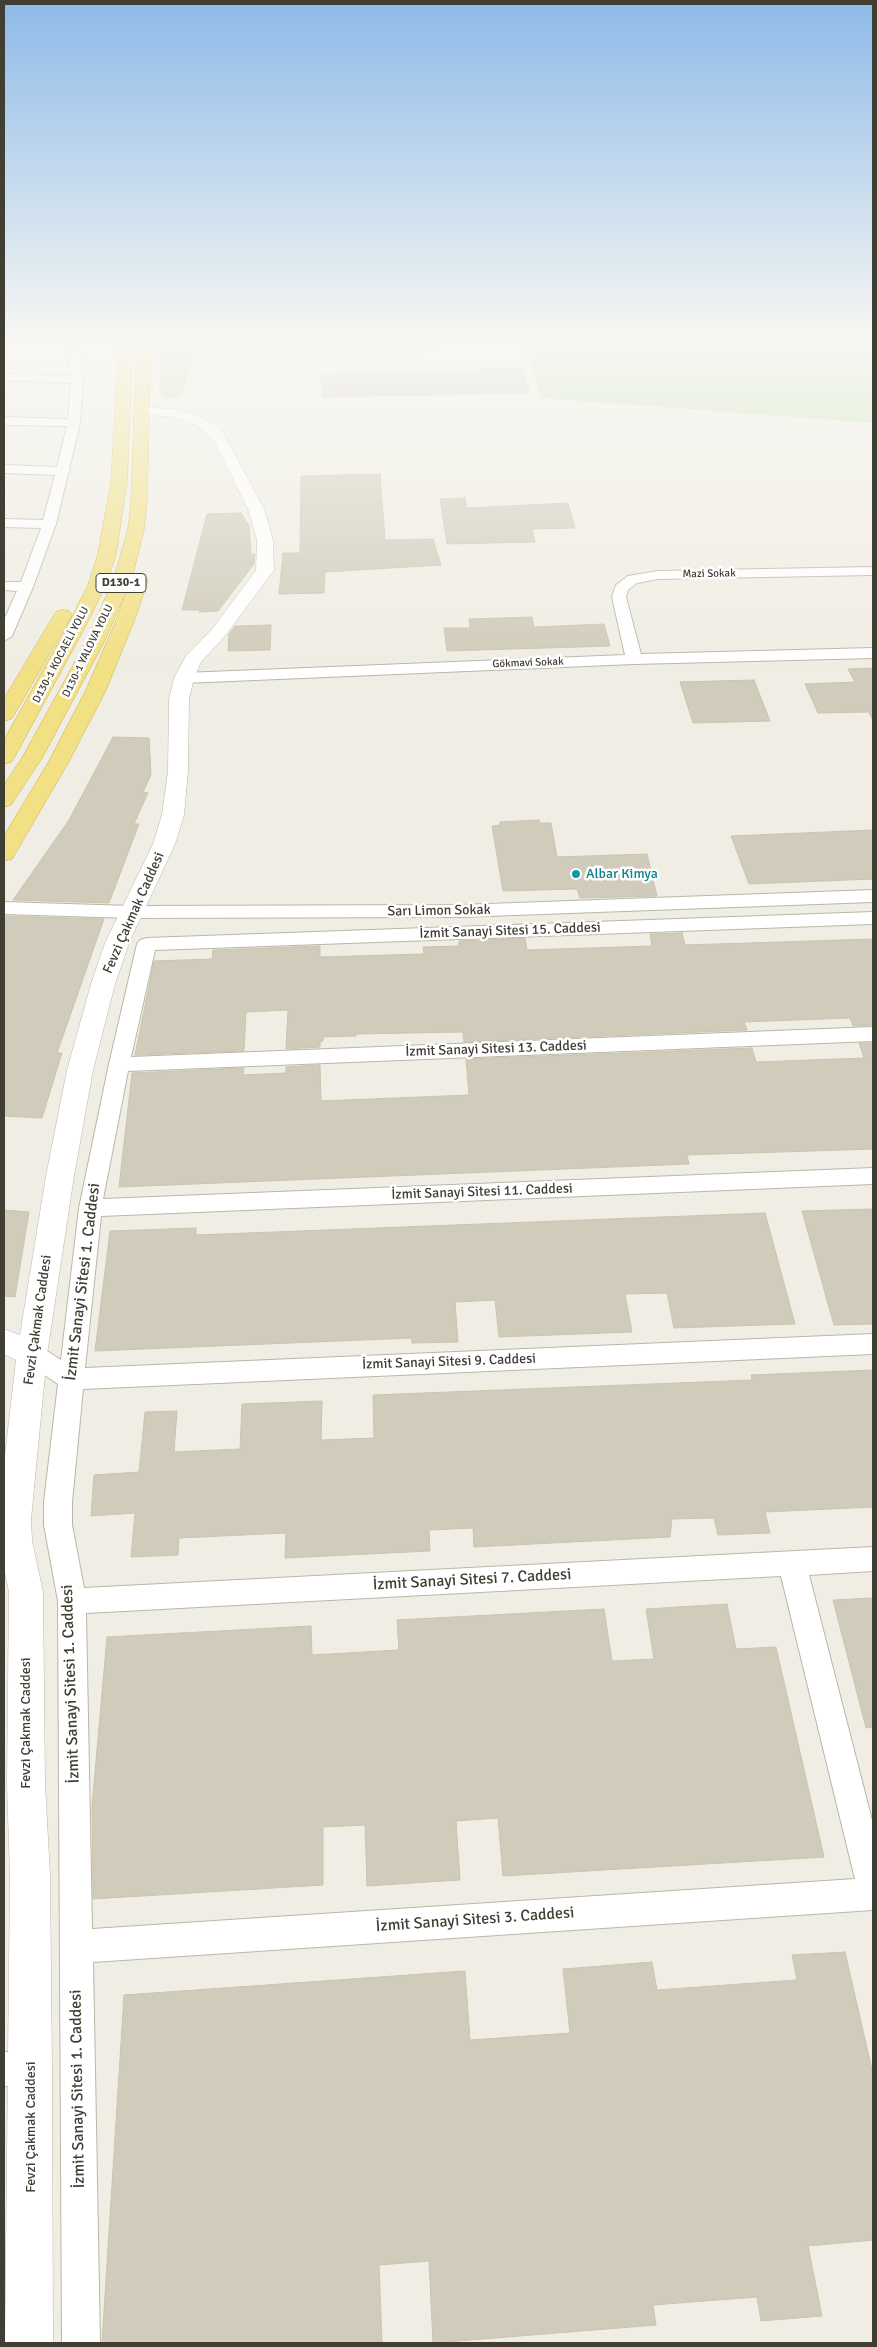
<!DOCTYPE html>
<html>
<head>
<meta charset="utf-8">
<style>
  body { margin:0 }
  #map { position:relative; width:877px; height:2347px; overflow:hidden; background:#f0eee4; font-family:Signika,sans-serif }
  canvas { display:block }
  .frame { position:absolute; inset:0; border:5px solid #413e34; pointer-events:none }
</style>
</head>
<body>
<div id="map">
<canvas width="877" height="2347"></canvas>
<div class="frame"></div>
</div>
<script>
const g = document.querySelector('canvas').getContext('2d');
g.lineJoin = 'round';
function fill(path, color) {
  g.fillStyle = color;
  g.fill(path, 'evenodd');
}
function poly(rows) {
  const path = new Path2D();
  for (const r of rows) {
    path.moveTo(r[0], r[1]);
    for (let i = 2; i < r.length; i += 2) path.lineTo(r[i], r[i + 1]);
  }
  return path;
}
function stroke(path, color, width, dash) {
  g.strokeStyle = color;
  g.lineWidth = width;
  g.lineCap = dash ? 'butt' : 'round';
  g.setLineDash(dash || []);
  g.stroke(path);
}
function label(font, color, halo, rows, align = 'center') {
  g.font = font + ' Signika,sans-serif';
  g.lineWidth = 5;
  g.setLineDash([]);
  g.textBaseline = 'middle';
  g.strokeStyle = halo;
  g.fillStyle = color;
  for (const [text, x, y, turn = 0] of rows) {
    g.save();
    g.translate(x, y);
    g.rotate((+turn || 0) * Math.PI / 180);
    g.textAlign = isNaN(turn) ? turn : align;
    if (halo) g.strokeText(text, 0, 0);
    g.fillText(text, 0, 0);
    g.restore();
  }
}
fill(poly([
  [159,338,873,338,873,423,541,398,524,344,436,346,410,356,341,359,328,352,195,357,180,397,168,399,159,394]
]), '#c4e1b0');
const building = poly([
  [522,368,530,393,322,397,321,374,522,368],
  [380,474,385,540,433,539,441,565,325,572,324,593,279,594,283,553,300,553,301,476,380,474],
  [465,498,467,508,568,503,575,528,532,529,535,542,447,544,440,499,465,498],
  [241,513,249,526,251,554,255,554,254,564,218,611,199,612,200,610,182,610,207,514,241,513],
  [532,617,534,627,604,624,610,646,447,651,444,628,470,628,469,619,532,617],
  [271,625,270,650,228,651,229,634,235,626,271,625],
  [873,668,873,721,869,712,818,713,805,684,855,682,848,669,873,668],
  [754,680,770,721,693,723,680,682,754,680],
  [113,737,149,738,151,775,143,792,148,793,134,824,139,824,109,903,13,900,69,820,113,737],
  [539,820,539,823,551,823,557,857,647,854,657,896,580,898,577,889,503,891,492,826,500,825,500,822,539,820],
  [873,830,873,879,749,884,731,836,873,830],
  [4,916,104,919,57,1053,62,1053,42,1118,4,1116,4,916],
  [682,933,685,945,873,939,873,1025,853,1026,850,1018,744,1022,747,1030,464,1042,463,1032,356,1034,356,1036,323,1037,323,1041,320,1042,320,1047,286,1049,288,1010,246,1012,244,1051,135,1055,154,961,212,959,213,950,320,946,320,957,424,954,423,947,459,946,459,941,525,938,527,950,652,946,650,934,682,933],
  [859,1043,873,1043,873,1149,687,1155,689,1164,119,1187,132,1073,244,1068,243,1075,286,1073,286,1067,320,1065,321,1101,469,1095,466,1059,752,1048,756,1062,864,1058,859,1043],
  [873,1209,873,1324,834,1325,802,1211,873,1209],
  [4,1210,29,1212,15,1297,4,1296,4,1210],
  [765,1213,795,1324,674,1328,667,1293,625,1294,632,1332,499,1337,495,1300,455,1302,458,1342,412,1343,412,1338,95,1351,110,1231,196,1228,196,1235,765,1213],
  [873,1370,873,1507,765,1512,770,1533,718,1535,714,1518,672,1519,670,1537,474,1547,473,1528,429,1530,430,1551,285,1558,286,1533,179,1538,178,1555,131,1557,135,1513,91,1516,94,1475,139,1472,145,1412,177,1411,174,1452,240,1449,242,1404,322,1401,321,1440,374,1438,373,1395,752,1380,751,1375,873,1370],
  [873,1598,873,1727,866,1728,833,1600,873,1598],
  [727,1604,736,1649,776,1647,824,1857,503,1876,498,1818,456,1821,460,1880,367,1886,365,1825,323,1827,323,1885,93,1899,92,1806,107,1637,311,1626,312,1655,399,1650,397,1620,604,1609,612,1661,654,1659,646,1609,727,1604],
  [845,1952,873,2074,873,2240,808,2246,822,2316,761,2321,757,2297,653,2305,656,2325,433,2343,429,2261,379,2265,382,2343,102,2343,124,1995,465,1971,470,2040,570,2033,563,1969,652,1962,657,1990,797,1980,792,1955,845,1952]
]);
fill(building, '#d0cbba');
stroke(building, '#cac4ae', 1);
const minor = poly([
  [46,338,115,338,110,341,77,341,83,380,80,423,69,469,70,471,68,474,56,524,33,587,12,636,4,641,4,620,17,591,4,590,4,582,21,582,41,528,4,527,4,519,43,520,55,475,4,473,4,465,57,467,67,426,4,425,4,417,68,419,71,383,4,380,4,374,71,376,66,341,51,341,46,338],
  [873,567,873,575,658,579,637,583,628,590,626,597,641,654,873,648,873,658,634,664,184,683,178,681,176,678,178,675,184,673,625,655,612,597,616,585,628,576,658,571,873,567],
  [873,890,873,902,460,917,131,918,4,914,4,902,131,906,460,905,873,890],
  [873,912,873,924,155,950,131,1057,873,1027,873,1041,128,1071,103,1199,873,1168,873,1184,101,1216,85,1368,873,1334,873,1354,83,1389,72,1502,72,1525,84,1588,873,1547,873,1571,809,1575,873,1824,873,1910,93,1962,100,2343,62,2343,58,1601,44,1525,44,1502,58,1384,23,1361,20,1354,23,1347,32,1344,41,1347,61,1360,79,1208,109,1064,137,944,140,940,147,938,873,912],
  [781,1576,855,1879,92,1929,86,1613,781,1576],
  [4,2052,31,2053,43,2058,48,2070,43,2082,31,2087,4,2086,4,2052]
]);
const tertiary = poly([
  [143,407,172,409,196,415,212,423,224,434,264,509,273,540,274,570,225,636,201,662,194,678,189,699,188,771,184,815,175,844,129,943,115,984,93,1070,74,1176,47,1354,31,1519,32,1541,43,1592,45,1784,50,1875,52,2070,53,2343,5,2343,10,1875,7,1784,9,1592,4,1568,4,1464,16,1360,4,1354,4,1329,20,1335,46,1176,67,1070,91,984,105,943,153,844,162,815,168,771,169,699,174,678,186,656,213,628,256,570,257,540,248,509,213,439,202,429,186,421,172,417,138,414,136,411,143,407]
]);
const trunk = poly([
  [119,338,133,338,127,482,116,554,106,585,84,629,14,758,11,762,4,764,4,740,66,629,88,585,98,554,111,482,119,338],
  [137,338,151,338,147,502,144,529,132,578,139,575,145,576,148,580,136,616,106,690,68,763,15,854,12,859,4,861,4,836,48,763,86,690,118,616,128,587,104,642,42,758,11,805,4,807,4,785,22,758,86,642,114,578,128,529,131,502,137,338],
  [63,610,69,611,72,615,14,715,11,719,4,721,4,699,54,615,57,611,63,610]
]);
stroke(minor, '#bab7a7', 2);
stroke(tertiary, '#bab7a7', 1);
stroke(trunk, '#cdae40', 1);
fill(minor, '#fff');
fill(tertiary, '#fff');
fill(trunk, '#f2e084');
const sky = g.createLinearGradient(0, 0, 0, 667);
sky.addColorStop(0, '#8dbae8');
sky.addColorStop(0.51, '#f8f7f3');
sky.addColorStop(1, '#f8f7f300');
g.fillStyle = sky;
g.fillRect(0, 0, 877, 667);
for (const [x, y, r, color] of [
  [576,874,5,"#0f9aa8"]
]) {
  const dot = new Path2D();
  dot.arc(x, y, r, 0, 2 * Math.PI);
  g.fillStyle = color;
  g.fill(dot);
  stroke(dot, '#fff', 2);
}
label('11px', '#413e34', '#fff', [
  ["Mazi Sokak",709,574,-1],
  ["D130-1 YALOVA YOLU",88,651,-64],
  ["D130-1 KOCAELİ YOLU",61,655,-62],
  ["Gökmavi Sokak",528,663,-2]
]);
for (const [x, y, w] of [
  [121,583,50]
]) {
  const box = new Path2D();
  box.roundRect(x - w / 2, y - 9.5, w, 19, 4);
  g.fillStyle = '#fff';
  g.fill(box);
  stroke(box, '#413e34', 1);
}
label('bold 12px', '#413e34', null, [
  ["D130-1",121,583]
]);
label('14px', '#0d838f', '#fff', [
  ["Albar Kimya",586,874]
], 'left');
label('14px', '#413e34', '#fff', [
  ["Sarı Limon Sokak",439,911,-1],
  ["Fevzi Çakmak Caddesi",134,913,-66],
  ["İzmit Sanayi Sitesi 15. Caddesi",510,931,-2],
  ["İzmit Sanayi Sitesi 13. Caddesi",496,1049,-2],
  ["İzmit Sanayi Sitesi 11. Caddesi",482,1192,-2],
  ["Fevzi Çakmak Caddesi",38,1320,-82],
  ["İzmit Sanayi Sitesi 9. Caddesi",449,1362,-2],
  ["Fevzi Çakmak Caddesi",26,1723,-90],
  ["Fevzi Çakmak Caddesi",31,2127,-90]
]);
label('16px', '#413e34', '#fff', [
  ["İzmit Sanayi Sitesi 1. Caddesi",83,1282,-83],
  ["İzmit Sanayi Sitesi 7. Caddesi",472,1580,-3],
  ["İzmit Sanayi Sitesi 1. Caddesi",71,1684,-92],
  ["İzmit Sanayi Sitesi 3. Caddesi",475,1920,-4],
  ["İzmit Sanayi Sitesi 1. Caddesi",78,2089,-91]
]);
</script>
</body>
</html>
